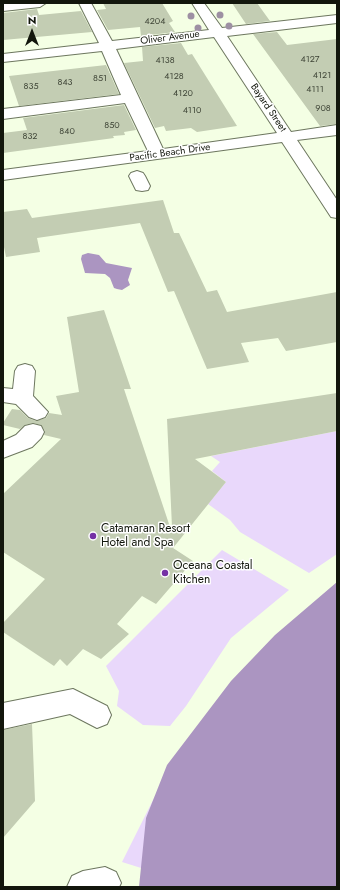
<!DOCTYPE html>
<html>
<head>
<meta charset="utf-8">
<style>
  body { margin:0 }
  #map { position:relative; width:340px; height:890px; overflow:hidden; background:#f4ffe4; font-family:Jost,sans-serif }
  canvas { display:block }
  .frame { position:absolute; inset:0; border:4px solid #12160c; pointer-events:none }
  .north { position:absolute; left:12px; top:12px; width:40px; height:40px; -webkit-text-stroke:3px #fff; paint-order:stroke; rotate:0deg; font-size:11px; font-weight:700; line-height:16px; text-align:center; color:#12160c }
  .north::after { content:''; display:block; margin:auto; width:14px; height:18px; background:#12160c; clip-path:polygon(50% 0,100% 100%,50% 72%,0 100%) }
</style>
</head>
<body>
<div id="map">
<canvas width="340" height="890"></canvas>
<div class="frame"></div>
<div class="north">N</div>
</div>
<script>
const g = document.querySelector('canvas').getContext('2d');
g.lineJoin = 'round';
function fill(path, color) {
  g.fillStyle = color;
  g.fill(path, 'evenodd');
}
function poly(rows) {
  const path = new Path2D();
  for (const r of rows) {
    path.moveTo(r[0], r[1]);
    for (let i = 2; i < r.length; i += 2) path.lineTo(r[i], r[i + 1]);
  }
  return path;
}
function stroke(path, color, width, dash) {
  g.strokeStyle = color;
  g.lineWidth = width;
  g.lineCap = dash ? 'butt' : 'round';
  g.setLineDash(dash || []);
  g.stroke(path);
}
function label(font, color, halo, rows, align = 'center') {
  g.font = font + ' Jost,sans-serif';
  g.lineWidth = 3;
  g.setLineDash([]);
  g.textBaseline = 'middle';
  g.strokeStyle = halo;
  g.fillStyle = color;
  for (const [text, x, y, turn = 0] of rows) {
    g.save();
    g.translate(x, y);
    g.rotate((+turn || 0) * Math.PI / 180);
    g.textAlign = isNaN(turn) ? turn : align;
    if (halo) g.strokeText(text, 0, 0);
    g.fillText(text, 0, 0);
    g.restore();
  }
}
fill(poly([
  [337,431,337,554,309,573,240,532,230,520,208,504,226,482,212,471,220,462,211,456],
  [222,550,289,590,231,638,186,706,170,726,143,725,117,706,119,691,106,666],
  [155,796,173,878,122,862]
]), '#e9d8fb');
fill(poly([
  [88,253,99,255,106,263,132,268,128,280,130,285,122,290,117,289,114,288,110,278,105,274,85,273,81,259,82,255],
  [337,582,337,887,139,887,146,818,167,765,231,681,275,635]
]), '#ab95c1');
fill(poly([
  [103,3,162,3,173,21,169,23,175,32,141,36,140,27,108,30,97,10,106,9],
  [232,3,257,3,270,21,246,24],
  [37,9,39,15,81,11,92,32,3,40,3,13],
  [277,32,287,45,337,39,337,124,320,126,253,34],
  [181,43,188,55,192,54,237,126,197,132,191,128,166,131,164,126,155,128,124,63,143,61,142,47],
  [106,65,119,94,19,106,9,76],
  [124,105,136,130,124,132,125,135,113,136,114,138,3,153,3,133,27,130,23,118],
  [163,200,174,233,179,233,207,292,217,290,227,312,337,292,337,342,286,351,278,338,241,343,249,362,207,369,174,291,168,292,140,223,37,238,40,252,6,257,3,242,3,212,27,209,32,218],
  [104,310,131,389,124,389,170,527,172,527,167,419,337,393,337,431,195,459,226,482,173,548,193,561,156,604,142,596,117,624,129,634,101,659,83,649,67,666,60,659,54,666,3,632,3,623,45,579,3,552,3,494,61,439,44,435,45,431,41,425,33,423,25,425,20,429,3,425,3,423,12,409,20,410,28,418,36,421,46,418,49,413,62,415,56,396,79,392,67,317],
  [32,724,35,801,3,838,3,730]
]), '#c3cdb3');
const minor = poly([
  [3,3,46,3,40,7,3,11,3,3],
  [79,3,91,3,112,41,209,30,192,3,204,3,222,28,337,15,337,23,227,36,291,132,337,125,337,135,297,140,337,200,337,218,331,217,282,142,3,180,3,170,148,151,125,103,3,119,3,109,121,95,102,51,3,62,3,54,99,43,79,3],
  [214,37,277,133,163,149,116,49,214,37],
  [137,171,143,173,145,176,150,186,148,190,142,191,136,190,129,176,131,173,137,171],
  [25,364,32,366,35,371,33,396,48,412,45,417,37,420,29,417,16,404,3,402,3,388,13,389,15,371,18,366,25,364],
  [33,424,41,426,44,432,41,438,32,447,3,458,3,441,16,435,25,426,33,424],
  [73,689,107,706,111,715,107,724,97,728,70,714,3,729,3,703,73,689],
  [105,867,116,872,121,883,119,887,67,887,72,876,83,871,105,867]
]);
stroke(minor, '#6d775f', 2);
fill(minor, '#fff');
g.fillStyle = '#9d90a3';
for (const [x, y] of [
  [220,15],
  [191,16],
  [229,26],
  [198,28]
]) {
  g.beginPath();
  g.arc(x, y, 3.5, 0, 2 * Math.PI);
  g.fill();
}
for (const [x, y, r, color] of [
  [93,536,4,"#7531a5"],
  [165,573,4,"#7531a5"]
]) {
  const dot = new Path2D();
  dot.arc(x, y, r, 0, 2 * Math.PI);
  g.fillStyle = color;
  g.fill(dot);
  stroke(dot, '#fff', 1.5);
}
label('9px', '#3e4436', null, [
  ["4204",155,22],
  ["4127",310,60],
  ["4138",165,61],
  ["4121",322,76],
  ["4128",174,77],
  ["851",100,79],
  ["843",65,83],
  ["835",31,87],
  ["4111",315,90],
  ["4120",183,94],
  ["908",323,109],
  ["4110",192,111],
  ["850",112,126],
  ["840",67,132],
  ["832",30,137]
]);
label('10px', '#12160c', '#fff', [
  ["Oliver Avenue",170,38,-7],
  ["Bayard Street",268,108,56],
  ["Pacific Beach Drive",170,153,-8]
]);
label('12px', '#12160c', '#fff', [
  ["Catamaran Resort",101,529],
  ["Hotel and Spa",101,543],
  ["Oceana Coastal",173,566],
  ["Kitchen",173,580]
], 'left');
</script>
</body>
</html>
